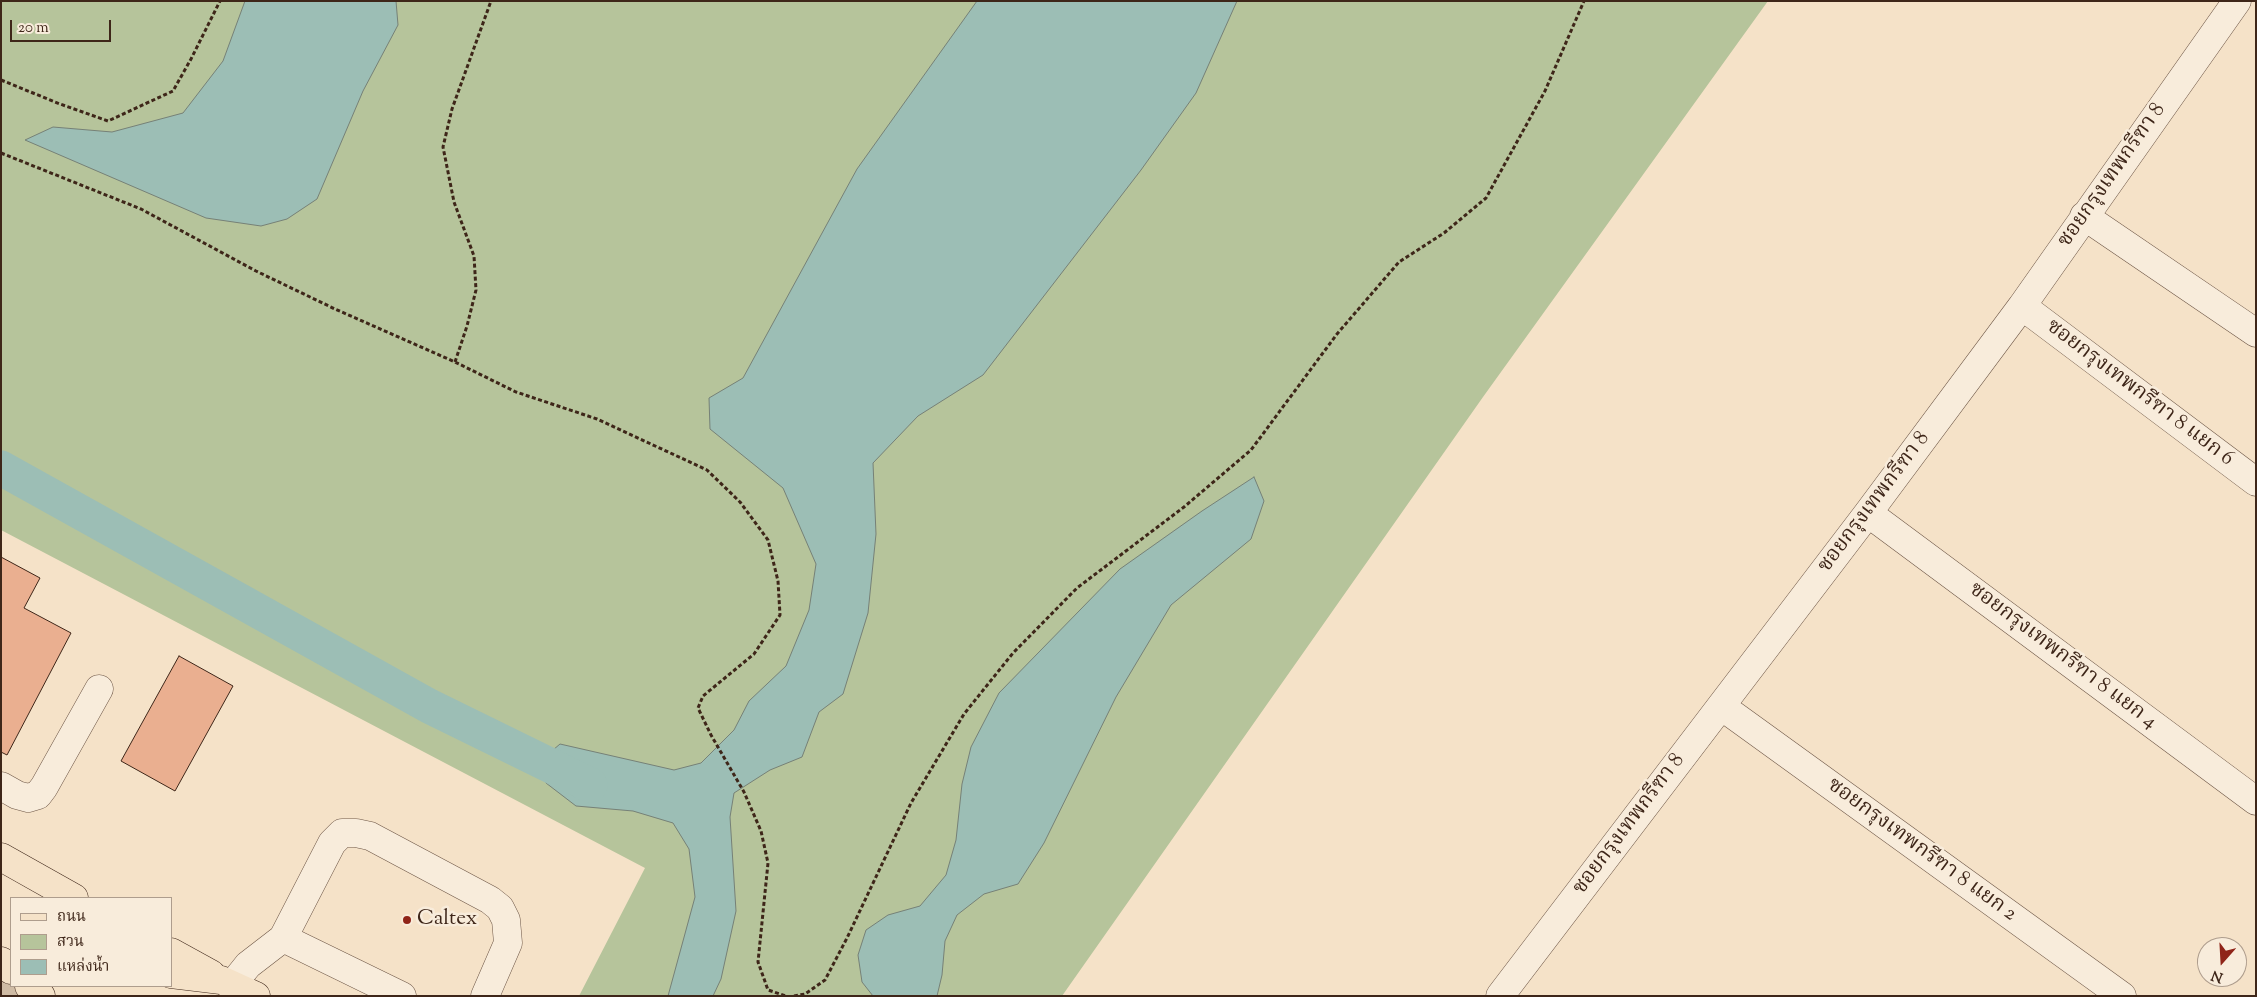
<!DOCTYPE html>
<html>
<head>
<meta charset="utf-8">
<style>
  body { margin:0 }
  #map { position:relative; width:2257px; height:997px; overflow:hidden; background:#f5e2c8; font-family:"Sorts Mill Goudy","Noto Serif Thai",serif }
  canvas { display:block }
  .frame { position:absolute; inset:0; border:2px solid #3e2619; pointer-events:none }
  .legend { position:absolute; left:10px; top:897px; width:162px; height:90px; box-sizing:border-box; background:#f8ecdb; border:1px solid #ae9d8d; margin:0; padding:6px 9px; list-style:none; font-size:15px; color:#3e2619 }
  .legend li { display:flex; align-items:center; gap:10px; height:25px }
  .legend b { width:25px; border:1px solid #ae9d8d }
  .north { position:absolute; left:2197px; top:937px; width:50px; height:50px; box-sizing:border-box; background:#f8ecdb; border:1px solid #ae9d8d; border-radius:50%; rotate:199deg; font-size:14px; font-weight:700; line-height:20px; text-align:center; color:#3e2619 }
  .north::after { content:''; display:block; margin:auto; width:18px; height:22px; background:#8f2418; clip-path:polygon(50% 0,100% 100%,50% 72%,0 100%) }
  .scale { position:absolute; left:10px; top:20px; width:101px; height:22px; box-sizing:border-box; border:2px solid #3e2619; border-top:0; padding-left:6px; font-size:15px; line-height:18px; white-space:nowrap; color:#3e2619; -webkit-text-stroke:4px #f8ecdb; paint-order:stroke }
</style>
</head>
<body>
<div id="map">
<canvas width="2257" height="997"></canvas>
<div class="frame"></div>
<ul class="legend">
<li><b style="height:6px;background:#f5e2c8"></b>ถนน</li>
<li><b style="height:14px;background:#b6c49b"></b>สวน</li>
<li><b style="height:14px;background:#9cbeb5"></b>แหล่งน้ำ</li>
</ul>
<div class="north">N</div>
<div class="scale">20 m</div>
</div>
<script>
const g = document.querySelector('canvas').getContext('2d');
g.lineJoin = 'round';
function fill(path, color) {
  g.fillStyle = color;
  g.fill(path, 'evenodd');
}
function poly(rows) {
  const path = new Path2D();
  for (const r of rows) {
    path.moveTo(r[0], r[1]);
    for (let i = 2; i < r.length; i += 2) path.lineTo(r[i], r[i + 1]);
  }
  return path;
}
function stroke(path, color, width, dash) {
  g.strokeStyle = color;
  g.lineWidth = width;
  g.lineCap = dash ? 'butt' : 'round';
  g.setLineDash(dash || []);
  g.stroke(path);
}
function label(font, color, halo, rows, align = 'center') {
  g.font = font + ' "Sorts Mill Goudy","Noto Serif Thai",serif';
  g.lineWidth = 5;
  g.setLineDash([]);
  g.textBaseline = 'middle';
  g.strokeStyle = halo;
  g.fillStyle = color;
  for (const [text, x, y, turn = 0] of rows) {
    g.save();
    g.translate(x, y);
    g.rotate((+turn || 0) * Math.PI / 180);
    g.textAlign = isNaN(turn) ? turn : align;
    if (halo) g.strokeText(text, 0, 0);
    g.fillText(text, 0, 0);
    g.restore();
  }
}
fill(poly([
  [1,1,1768,1,1483,397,1062,996,579,996,645,868,1,530]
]), '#b6c49b');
const water = poly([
  [245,1,396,1,398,25,363,91,317,199,287,219,261,226,206,218,25,140,53,127,112,132,183,113,223,61,245,1],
  [977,1,1237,1,1196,93,1141,170,983,375,918,416,873,463,876,534,868,613,843,694,819,712,802,757,770,770,734,793,730,817,736,911,721,979,713,996,668,996,695,897,689,849,673,823,633,811,576,806,546,783,546,756,560,744,674,770,701,763,734,730,749,701,786,666,809,610,816,564,783,488,710,429,709,398,743,378,857,169,977,1],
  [1254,477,1264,501,1251,539,1171,605,1116,697,1044,843,1018,884,984,894,957,915,945,941,942,975,937,996,873,996,862,982,858,955,866,930,888,915,920,906,946,875,956,840,962,784,971,747,999,693,1120,569,1202,511,1254,477]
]);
fill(water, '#9cbeb5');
stroke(water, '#768177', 1);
stroke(poly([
  [1,468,429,706,590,785]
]), '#9cbeb5', 35);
const building = poly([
  [1,557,40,578,24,608,71,633,7,755,1,752,1,557],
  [179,656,233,686,175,791,121,761,179,656]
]);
fill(building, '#eaaf90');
stroke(building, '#3e2619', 1);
stroke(poly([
  [1,992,41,996]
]), '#d0bca5', 28, [28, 14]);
const minor = poly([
  [2084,216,2256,333],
  [2022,306,2256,482],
  [1868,513,2256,801],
  [1721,706,2122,996],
  [1,786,17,795,28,798,38,795,44,787,99,689],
  [283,938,402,996],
  [232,985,248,965,283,938,332,843,342,833,356,833,370,836,490,900,500,908,506,920,508,943,485,996],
  [1500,996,1868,513,2022,306,2237,1]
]);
const major = poly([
  [1,857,74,898],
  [171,952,211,974],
  [1,961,11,970],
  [171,974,221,980,256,996],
  [29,986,41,996]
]);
stroke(minor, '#6c5545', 29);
stroke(major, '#3e2619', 29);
stroke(poly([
  [1,80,60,104,108,121,173,91,191,59,220,1],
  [1,153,141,209,256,271,335,309,455,362,516,392,597,419,707,470,740,502,768,540,778,581,780,615,754,654,703,696,698,708,711,735,744,792,761,831,768,863,758,962,768,990,786,996],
  [455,362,467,326,476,290,474,256,454,202,443,147,452,109,491,1],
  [794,996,805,994,825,980,847,938,911,803,964,714,1013,653,1077,588,1184,507,1251,450,1337,334,1399,262,1444,233,1486,198,1545,91,1584,1]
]), '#3e2619', 3, [4, 2.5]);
stroke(minor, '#f8ecdb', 28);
stroke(major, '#f5e2c8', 28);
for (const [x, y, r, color] of [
  [407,920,5,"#8f2418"]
]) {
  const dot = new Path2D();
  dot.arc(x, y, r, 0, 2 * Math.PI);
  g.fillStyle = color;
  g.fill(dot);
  stroke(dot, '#f8ecdb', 2);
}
label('21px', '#3e2619', '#f8ecdb', [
  ["ซอยกรุงเทพกรีฑา 8",2113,176,-55],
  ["ซอยกรุงเทพกรีฑา 8 แยก 6",2139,394,37],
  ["ซอยกรุงเทพกรีฑา 8",1875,503,-53],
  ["ซอยกรุงเทพกรีฑา 8 แยก 4",2062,657,37],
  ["ซอยกรุงเทพกรีฑา 8",1630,825,-53],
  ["ซอยกรุงเทพกรีฑา 8 แยก 2",1921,851,36]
]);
label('21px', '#3e2619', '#f8ecdb', [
  ["Caltex",417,920]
], 'left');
</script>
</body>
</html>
